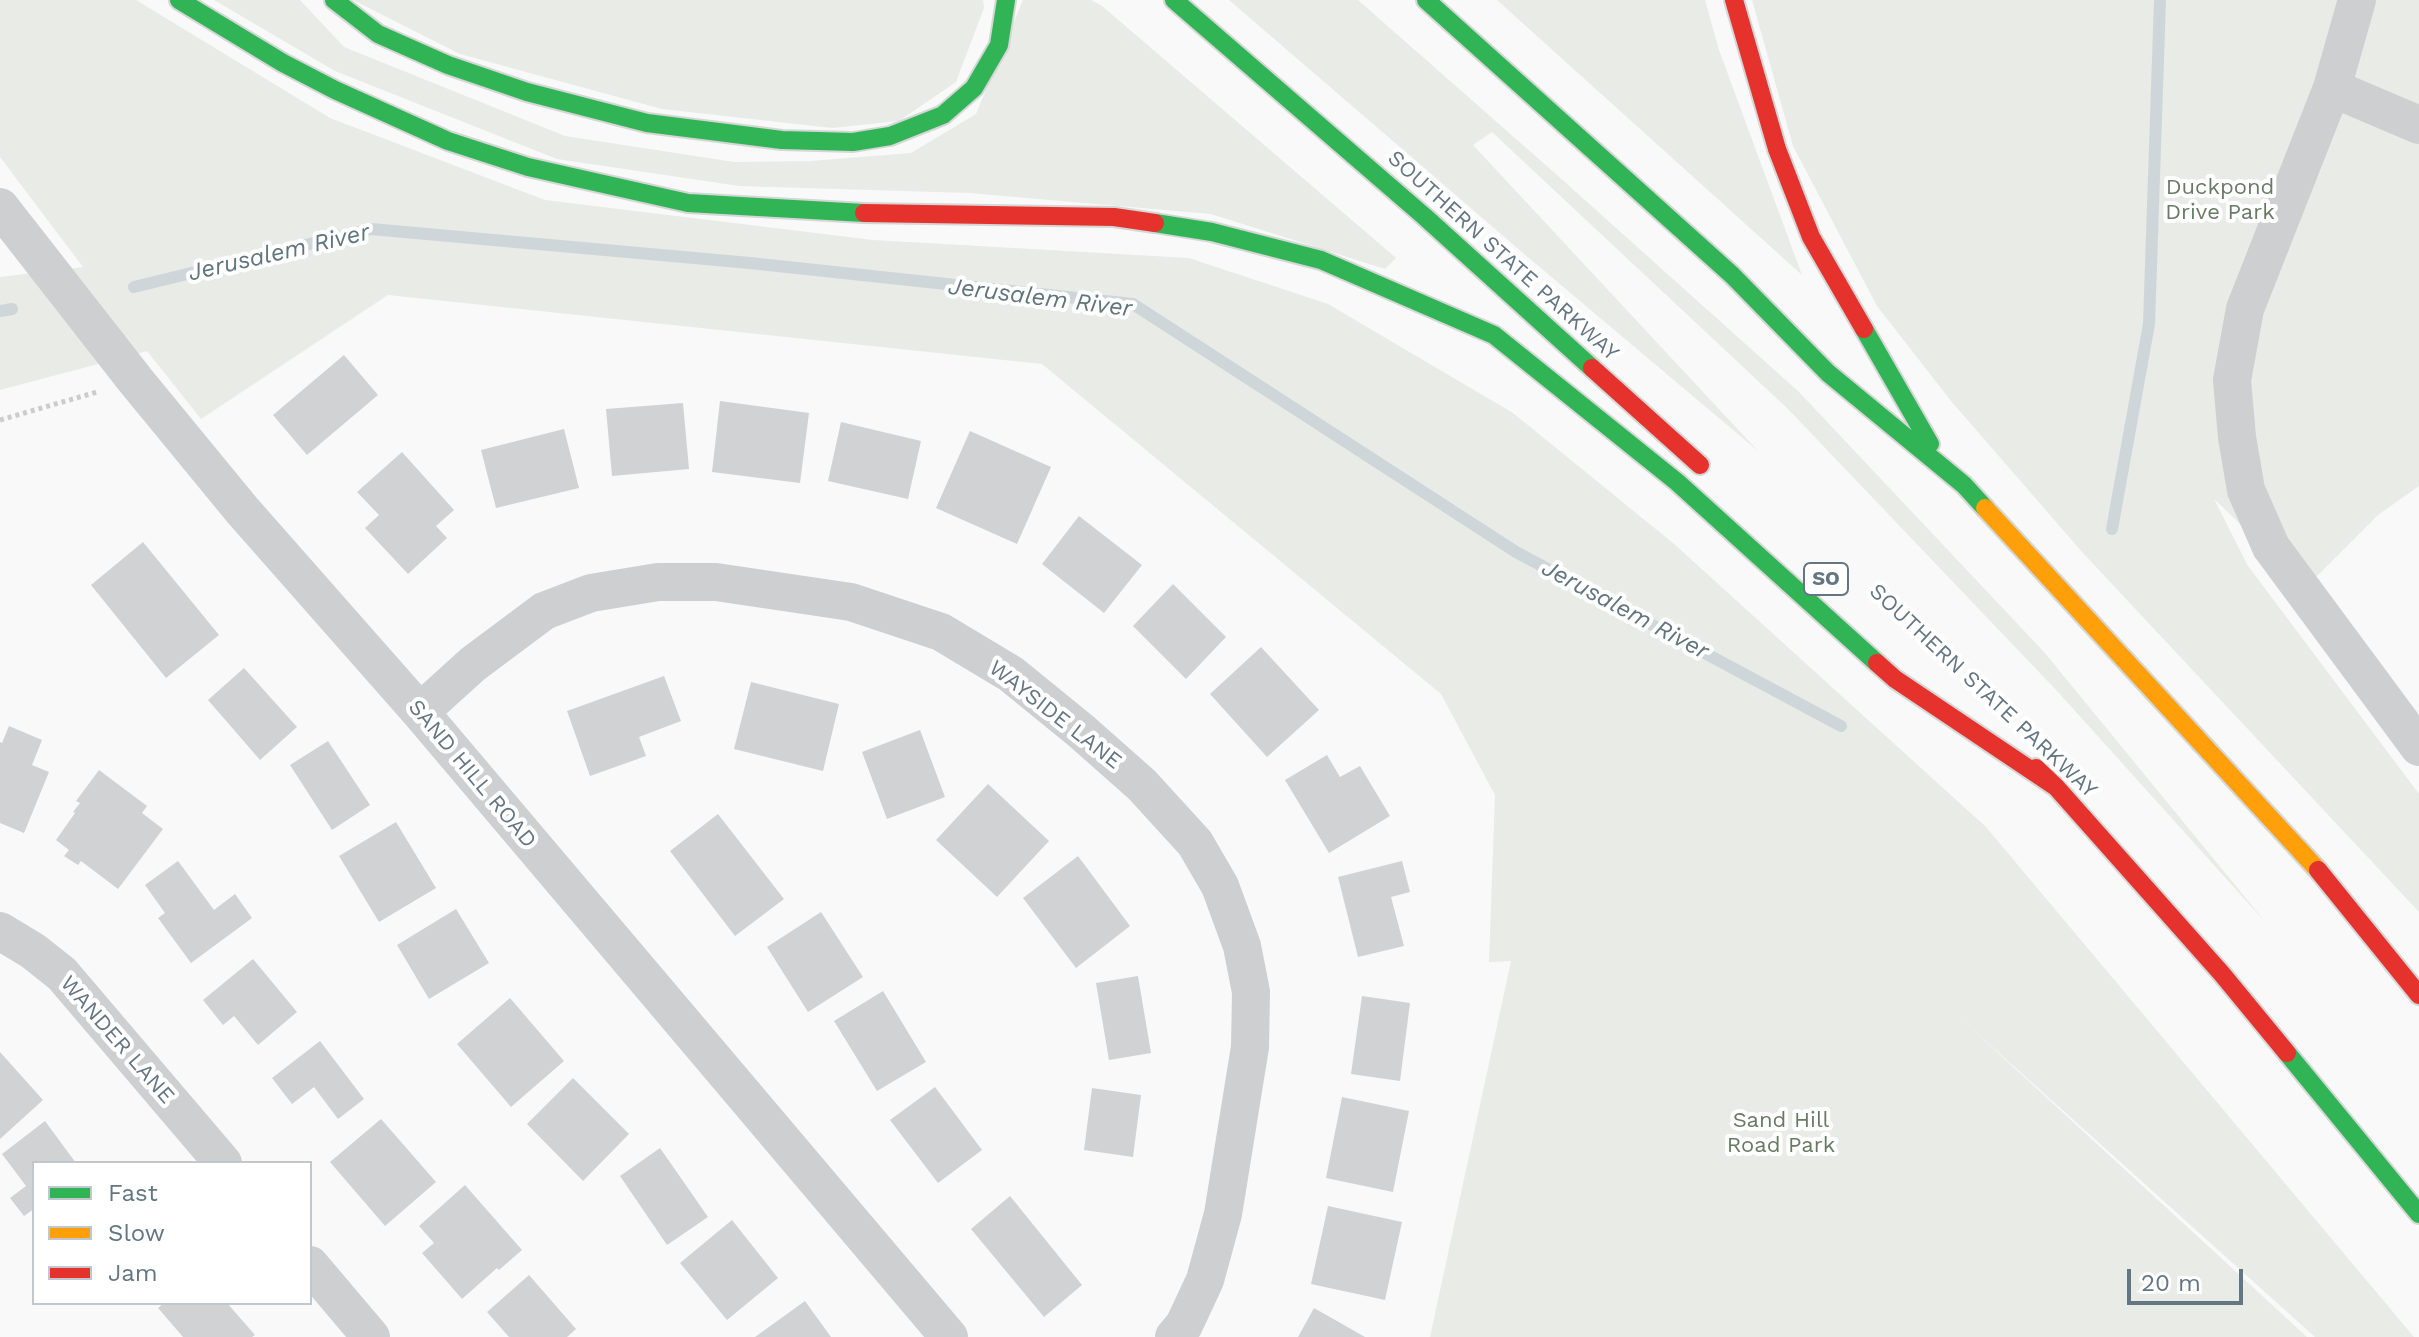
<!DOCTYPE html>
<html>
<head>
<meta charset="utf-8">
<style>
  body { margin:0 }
  #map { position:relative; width:2419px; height:1337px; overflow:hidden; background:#f9f9f9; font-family:"Work Sans",sans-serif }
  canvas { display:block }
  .legend { position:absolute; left:32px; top:1161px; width:280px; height:144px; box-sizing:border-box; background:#fff; border:2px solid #c1c8cd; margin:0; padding:10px 14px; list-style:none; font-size:24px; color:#657683 }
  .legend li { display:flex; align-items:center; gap:16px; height:40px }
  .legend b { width:40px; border:2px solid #c1c8cd }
  .scale { position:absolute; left:2127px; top:1269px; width:116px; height:36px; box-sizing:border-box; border:4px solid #657683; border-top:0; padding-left:10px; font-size:24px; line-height:28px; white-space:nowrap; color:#657683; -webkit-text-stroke:6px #fff; paint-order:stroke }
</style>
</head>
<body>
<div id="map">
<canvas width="2419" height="1337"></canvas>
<ul class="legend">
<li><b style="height:10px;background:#30b455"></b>Fast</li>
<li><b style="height:10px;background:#ff9f0a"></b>Slow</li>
<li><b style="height:10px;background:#e5322d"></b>Jam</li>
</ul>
<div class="scale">20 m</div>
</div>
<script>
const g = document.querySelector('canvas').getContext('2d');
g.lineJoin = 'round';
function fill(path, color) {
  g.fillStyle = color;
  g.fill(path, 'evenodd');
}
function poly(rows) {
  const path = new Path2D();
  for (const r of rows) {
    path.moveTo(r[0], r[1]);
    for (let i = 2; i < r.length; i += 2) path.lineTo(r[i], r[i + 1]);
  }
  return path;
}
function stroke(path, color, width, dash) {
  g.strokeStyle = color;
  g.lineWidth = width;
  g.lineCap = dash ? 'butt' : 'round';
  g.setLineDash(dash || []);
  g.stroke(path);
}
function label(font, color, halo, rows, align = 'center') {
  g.font = font + ' "Work Sans",sans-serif';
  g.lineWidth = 8;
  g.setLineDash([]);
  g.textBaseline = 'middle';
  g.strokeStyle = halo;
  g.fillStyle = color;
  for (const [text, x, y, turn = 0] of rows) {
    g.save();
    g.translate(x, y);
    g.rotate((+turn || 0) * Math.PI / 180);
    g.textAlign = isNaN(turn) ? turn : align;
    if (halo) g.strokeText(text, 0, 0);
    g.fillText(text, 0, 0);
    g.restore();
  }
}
fill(poly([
  [0,0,136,0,330,118,545,200,873,240,1189,258,1328,304,1513,413,1673,543,1986,827,2414,1337,2315,1337,1960,1018,2307,1337,1430,1337,1511,961,1489,962,1495,795,1441,694,1042,364,388,295,201,419,147,351,0,390,0,277,83,267,0,157],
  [214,0,300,0,344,47,565,136,734,162,811,161,911,153,976,114,1023,0,1091,0,1102,6,1396,258,1385,269,1211,214,969,193,739,186,557,159,335,71],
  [353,0,983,0,984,8,956,82,899,121,832,128,662,109,460,54],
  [1229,0,1358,0,1557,175,1799,392,2044,652,2267,924,2058,692,1788,409,1492,132,1473,145,1758,451,1523,253],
  [1497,0,1705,0,1719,50,1802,275],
  [1752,0,2419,0,2419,486,2378,515,2306,587,2214,499,2248,566,2419,794,2419,912,2083,553,1951,401,1877,306,1793,146]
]), '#e8ebe6');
stroke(poly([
  [134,287,371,229,750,263,1133,304,1516,552,1841,726],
  [0,311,12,309],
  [2112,529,2149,324,2160,0]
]), '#ced6d9', 12);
fill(poly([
  [344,355,378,395,307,455,273,415],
  [720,401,809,413,800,483,712,472],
  [683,403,689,469,612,476,606,409],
  [841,422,921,441,908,499,828,481],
  [564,429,579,488,496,508,481,450],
  [970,431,1051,467,1017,544,936,508],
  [402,452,454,510,436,526,447,538,408,574,365,528,379,515,357,492],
  [1079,516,1142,565,1104,613,1042,564],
  [143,542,219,635,166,678,91,585],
  [1173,584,1226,637,1186,679,1133,626],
  [1261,647,1319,710,1267,757,1210,694],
  [244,668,297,727,260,760,208,700],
  [664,676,681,721,639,737,646,756,590,776,567,711],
  [751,682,839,704,823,771,734,749],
  [9,726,42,740,32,765,49,772,24,833,0,823,0,742,2,743],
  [920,730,945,797,887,819,862,752],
  [328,741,370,805,332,830,290,765],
  [1327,755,1340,777,1360,766,1390,816,1329,853,1285,780],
  [99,770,147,806,142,813,163,829,118,889,81,861,78,865,67,858,64,856,69,850,56,840,75,813,73,812,80,803,76,801],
  [988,784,1049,841,997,897,936,840],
  [718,814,784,899,735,936,670,851],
  [396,822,436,888,379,922,339,856],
  [1078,856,1130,926,1076,968,1023,898],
  [178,861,214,910,235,894,252,918,191,963,158,918,165,913,145,885],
  [1402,861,1410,892,1391,897,1404,946,1358,957,1338,877],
  [456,909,489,963,429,999,397,945],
  [821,912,863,977,808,1012,767,947],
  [253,959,297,1012,258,1045,234,1016,223,1025,203,1000],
  [1138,976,1151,1053,1109,1060,1096,983],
  [883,991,926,1062,877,1091,834,1021],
  [1362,996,1410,1003,1400,1081,1351,1074],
  [510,998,564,1061,511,1107,457,1044],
  [320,1041,364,1099,338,1119,314,1087,292,1104,272,1078],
  [0,1052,43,1100,0,1139],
  [573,1078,629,1134,583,1181,527,1124],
  [935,1087,982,1150,938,1183,890,1120],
  [1092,1088,1141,1095,1133,1157,1084,1150],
  [1342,1097,1409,1111,1393,1192,1326,1178],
  [381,1119,436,1182,385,1226,330,1162],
  [45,1121,76,1163,34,1163,34,1209,24,1216,10,1198,26,1186,2,1154],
  [660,1148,708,1217,667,1245,620,1176],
  [465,1185,522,1250,499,1270,497,1268,462,1299,422,1253,434,1243,419,1226],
  [1010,1196,1082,1285,1044,1317,971,1229],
  [1328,1206,1402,1222,1385,1300,1311,1284],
  [732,1220,778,1278,727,1320,680,1263],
  [529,1275,576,1329,567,1337,509,1337,487,1312],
  [805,1301,831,1337,755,1337],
  [164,1303,227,1303,255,1335,252,1337,183,1337,158,1308],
  [1314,1308,1365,1337,1298,1337]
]), '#d0d2d3');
const fast = poly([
  [179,0,283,63,335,90,448,141,528,167,688,203,864,213],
  [334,0,378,34,448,65,527,92,647,123,782,140,853,142,890,136,943,115,974,88,999,45,1006,0],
  [1174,0,1425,217,1592,368],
  [1426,0,1732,275,1828,373,1964,485,1985,508],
  [1155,223,1212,232,1321,260,1494,335,1677,482,1877,663],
  [1864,329,1930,444],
  [2287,1053,2419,1214]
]);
const slow = poly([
  [1985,508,2318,870]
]);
const jam = poly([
  [1734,0,1777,149,1811,237,1864,329],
  [864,213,1114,217,1155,223],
  [1592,368,1700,465],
  [1877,663,1895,679,2056,787],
  [2036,768,2056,787,2222,974,2287,1053],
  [2318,870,2419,995]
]);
stroke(fast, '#d5d6d6', 22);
stroke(slow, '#d5d6d6', 22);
stroke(jam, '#d5d6d6', 22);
stroke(poly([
  [0,420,97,392]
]), '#cbcccd', 5, [4, 4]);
stroke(poly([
  [2357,0,2332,88,2245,309,2232,380,2237,437,2246,490,2271,547,2419,747],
  [2332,88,2419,125],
  [0,207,136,381,242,510,420,712,949,1337],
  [420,712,473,664,544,611,591,593,658,582,716,582,851,602,941,632,1011,674,1081,731,1142,785,1195,843,1220,886,1242,946,1251,992,1250,1047,1223,1214,1205,1280,1184,1325,1174,1337],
  [0,931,33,951,62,974,223,1163],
  [310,1265,371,1337]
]), '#cecfd0', 38);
stroke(fast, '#30b455', 18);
stroke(slow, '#ff9f0a', 18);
stroke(jam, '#e5322d', 18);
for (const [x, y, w] of [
  [1826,579,44]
]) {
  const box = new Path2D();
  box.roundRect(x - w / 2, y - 16, w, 32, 6);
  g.fillStyle = '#fff';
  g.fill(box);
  stroke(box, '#657683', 2);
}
label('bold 20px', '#657683', null, [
  ["SO",1826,579]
]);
label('22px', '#687a64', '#fff', [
  ["Duckpond",2220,188],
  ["Drive Park",2220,213],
  ["Sand Hill",1781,1121],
  ["Road Park",1781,1146]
]);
label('22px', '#657683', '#fff', [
  ["SOUTHERN STATE PARKWAY",1503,256,42],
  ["SOUTHERN STATE PARKWAY",1983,691,43],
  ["WAYSIDE LANE",1055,715,38],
  ["SAND HILL ROAD",472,774,50],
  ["WANDER LANE",117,1040,49]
]);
label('italic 24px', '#60757c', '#fff', [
  ["Jerusalem River",279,253,-13],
  ["Jerusalem River",1040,298,7],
  ["Jerusalem River",1625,610,28]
]);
</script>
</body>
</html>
